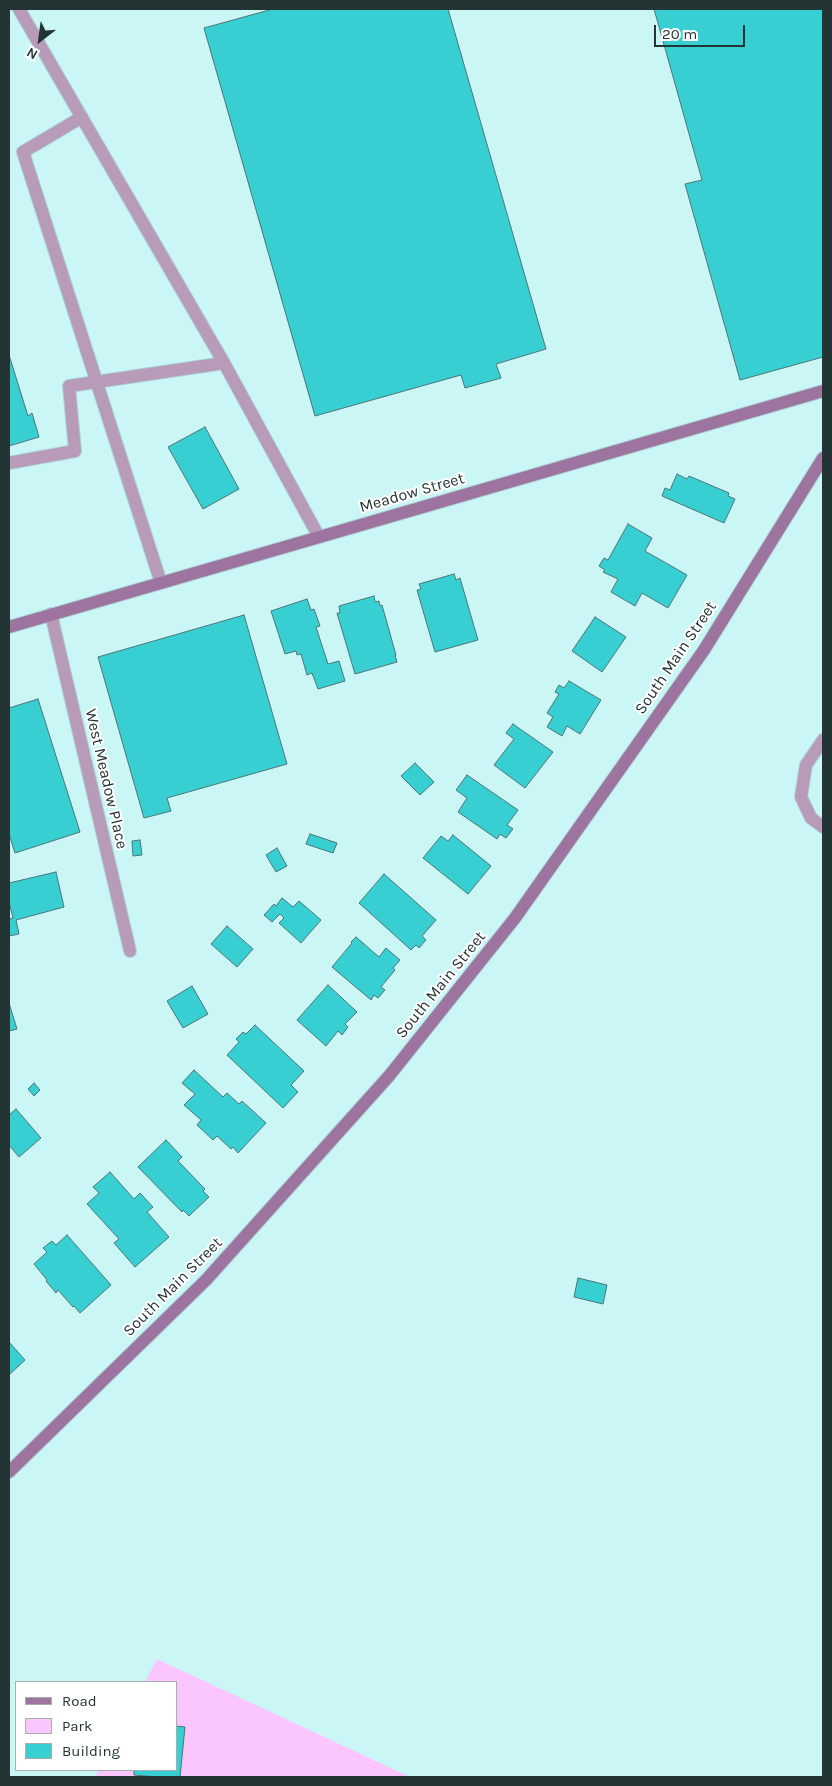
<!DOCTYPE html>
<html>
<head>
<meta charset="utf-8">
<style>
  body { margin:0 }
  #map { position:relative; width:832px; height:1786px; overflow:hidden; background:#cbf6f6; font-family:Karla,sans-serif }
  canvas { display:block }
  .frame { position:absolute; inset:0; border:10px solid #233434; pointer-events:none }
  .legend { position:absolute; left:15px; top:1681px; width:162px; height:90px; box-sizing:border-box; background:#fff; border:1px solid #a7aeae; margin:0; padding:6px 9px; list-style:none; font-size:15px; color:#233434 }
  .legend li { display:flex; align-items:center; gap:10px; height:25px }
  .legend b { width:25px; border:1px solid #a7aeae }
  .north { position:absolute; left:15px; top:15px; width:50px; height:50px; -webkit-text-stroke:4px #fff; paint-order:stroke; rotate:210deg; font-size:14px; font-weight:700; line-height:20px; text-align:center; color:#233434 }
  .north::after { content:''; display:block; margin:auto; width:18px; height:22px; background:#233434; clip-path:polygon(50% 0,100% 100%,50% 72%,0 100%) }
  .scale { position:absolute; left:654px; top:25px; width:91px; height:22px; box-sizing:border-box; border:2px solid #233434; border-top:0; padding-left:6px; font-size:15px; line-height:18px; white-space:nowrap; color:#233434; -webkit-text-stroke:4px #fff; paint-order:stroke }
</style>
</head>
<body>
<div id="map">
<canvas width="832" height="1786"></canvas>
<div class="frame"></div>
<ul class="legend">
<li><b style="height:6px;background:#9d739f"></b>Road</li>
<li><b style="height:14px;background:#fbc5fd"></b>Park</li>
<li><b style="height:14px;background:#37cfd1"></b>Building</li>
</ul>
<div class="north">N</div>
<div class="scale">20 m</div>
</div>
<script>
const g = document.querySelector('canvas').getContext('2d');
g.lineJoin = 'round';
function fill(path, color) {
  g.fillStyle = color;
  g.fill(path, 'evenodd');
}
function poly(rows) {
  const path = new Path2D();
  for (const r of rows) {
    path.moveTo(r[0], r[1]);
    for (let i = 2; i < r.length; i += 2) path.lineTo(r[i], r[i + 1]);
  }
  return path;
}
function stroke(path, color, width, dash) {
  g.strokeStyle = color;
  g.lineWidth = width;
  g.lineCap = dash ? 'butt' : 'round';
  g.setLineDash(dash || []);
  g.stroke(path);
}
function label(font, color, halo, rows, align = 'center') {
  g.font = font + ' Karla,sans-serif';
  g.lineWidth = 4;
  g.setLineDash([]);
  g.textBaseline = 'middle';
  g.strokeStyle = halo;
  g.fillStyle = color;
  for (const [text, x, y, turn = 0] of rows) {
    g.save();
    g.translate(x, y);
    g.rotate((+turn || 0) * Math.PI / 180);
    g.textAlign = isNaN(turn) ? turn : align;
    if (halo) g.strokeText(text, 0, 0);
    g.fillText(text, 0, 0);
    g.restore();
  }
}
fill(poly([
  [157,1659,410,1777,95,1777,99,1770,176,1770,176,1682,145,1682]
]), '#fbc5fd');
const building = poly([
  [273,9,448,9,546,349,496,364,501,378,465,388,461,375,315,416,204,28,273,9],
  [654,9,823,9,823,357,740,380,685,184,702,180,654,9],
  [9,355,28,416,32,413,39,437,9,446,9,355],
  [205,427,239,489,203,509,168,447,205,427],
  [677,474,687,479,689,476,729,493,728,496,735,499,724,523,662,496,665,488,670,490,677,474],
  [628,524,652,538,645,551,687,575,668,608,642,593,635,606,611,592,618,579,603,572,605,570,599,566,604,558,608,560,628,524],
  [454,574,456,580,460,578,478,640,435,652,417,590,421,589,419,584,454,574],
  [374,596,375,602,379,601,380,606,382,605,396,655,395,655,397,662,355,674,337,613,340,613,339,606,374,596],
  [307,599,311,610,314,609,320,626,316,627,328,664,339,661,345,681,318,689,312,673,307,675,301,654,297,655,296,651,285,654,271,611,307,599],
  [244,615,287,764,167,798,171,811,144,818,98,657,244,615],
  [595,617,626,637,602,672,572,651,595,617],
  [569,681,601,700,580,734,567,726,562,736,547,727,553,717,547,713,559,694,555,692,559,685,564,688,569,681],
  [38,699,80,832,15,853,9,834,9,708,38,699],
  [513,724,553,752,525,788,494,765,514,739,506,733,513,724],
  [415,763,434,782,420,795,401,776,415,763],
  [467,775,518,810,507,825,513,829,506,838,500,834,497,839,458,812,467,798,456,790,467,775],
  [310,834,337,843,333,853,306,844,310,834],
  [453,835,491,866,468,894,423,858,441,836,448,841,453,835],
  [140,840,142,855,133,856,132,841,140,840],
  [277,848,287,866,276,872,266,855,277,848],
  [56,872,64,907,16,920,19,934,9,936,9,919,13,918,9,902,9,883,56,872],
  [384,874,436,920,422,936,426,940,419,948,416,945,411,950,359,903,384,874],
  [282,898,293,907,299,901,321,920,301,943,279,923,284,918,280,914,272,922,264,915,274,904,276,906,282,898],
  [227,926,253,949,237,967,211,944,227,926],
  [356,937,379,957,386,948,400,960,393,968,395,970,381,987,385,990,378,998,374,995,371,1000,332,967,352,943,351,942,356,937],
  [328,985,357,1012,345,1024,348,1027,342,1035,338,1031,326,1046,297,1020,328,985],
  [192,986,208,1014,183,1028,167,1001,192,986],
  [9,1003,17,1029,9,1031,9,1003],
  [255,1025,304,1071,291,1085,298,1092,283,1108,227,1055,239,1042,236,1039,243,1032,246,1034,255,1025],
  [194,1070,223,1097,227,1093,239,1104,242,1101,266,1123,238,1153,233,1147,231,1149,217,1136,213,1140,197,1125,201,1120,184,1105,195,1094,182,1083,194,1070],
  [34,1083,40,1090,34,1096,28,1089,34,1083],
  [16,1109,41,1138,19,1157,9,1145,9,1115,16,1109],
  [166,1140,182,1157,178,1161,205,1189,203,1191,209,1197,189,1216,183,1210,182,1212,138,1167,166,1140],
  [110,1172,134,1199,140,1193,153,1207,147,1212,169,1237,135,1267,114,1243,119,1239,87,1204,99,1193,93,1187,110,1172],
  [67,1235,111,1285,80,1313,74,1306,73,1307,58,1290,56,1293,46,1281,47,1280,34,1264,47,1252,43,1248,52,1241,56,1245,67,1235],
  [578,1278,607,1285,603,1304,574,1297,578,1278],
  [9,1342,25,1360,9,1375,9,1342],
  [176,1726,185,1727,180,1777,157,1777,134,1775,134,1770,176,1770,176,1726]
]);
fill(building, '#37cfd1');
stroke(building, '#4e7575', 1);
const lane = poly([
  [19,9,224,363],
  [82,117,23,152,161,583],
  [9,463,75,451,69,386,224,363,319,537],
  [823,740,806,765,801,797,811,818,823,827]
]);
const street = poly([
  [51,614,130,951]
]);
const secondary = poly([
  [9,627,823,391],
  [9,1472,206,1280,389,1076,515,918,704,650,823,458]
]);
stroke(lane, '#add3d3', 14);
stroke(street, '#add3d3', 14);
stroke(secondary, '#add3d3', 14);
stroke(lane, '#b89bb9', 12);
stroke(street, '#b89bb9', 12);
stroke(secondary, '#9d739f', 12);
label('16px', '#233434', '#fff', [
  ["Meadow Street",412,493,-16],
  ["South Main Street",676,658,-56],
  ["West Meadow Place",106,779,77],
  ["South Main Street",441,985,-51],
  ["South Main Street",173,1287,-45]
]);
</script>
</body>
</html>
